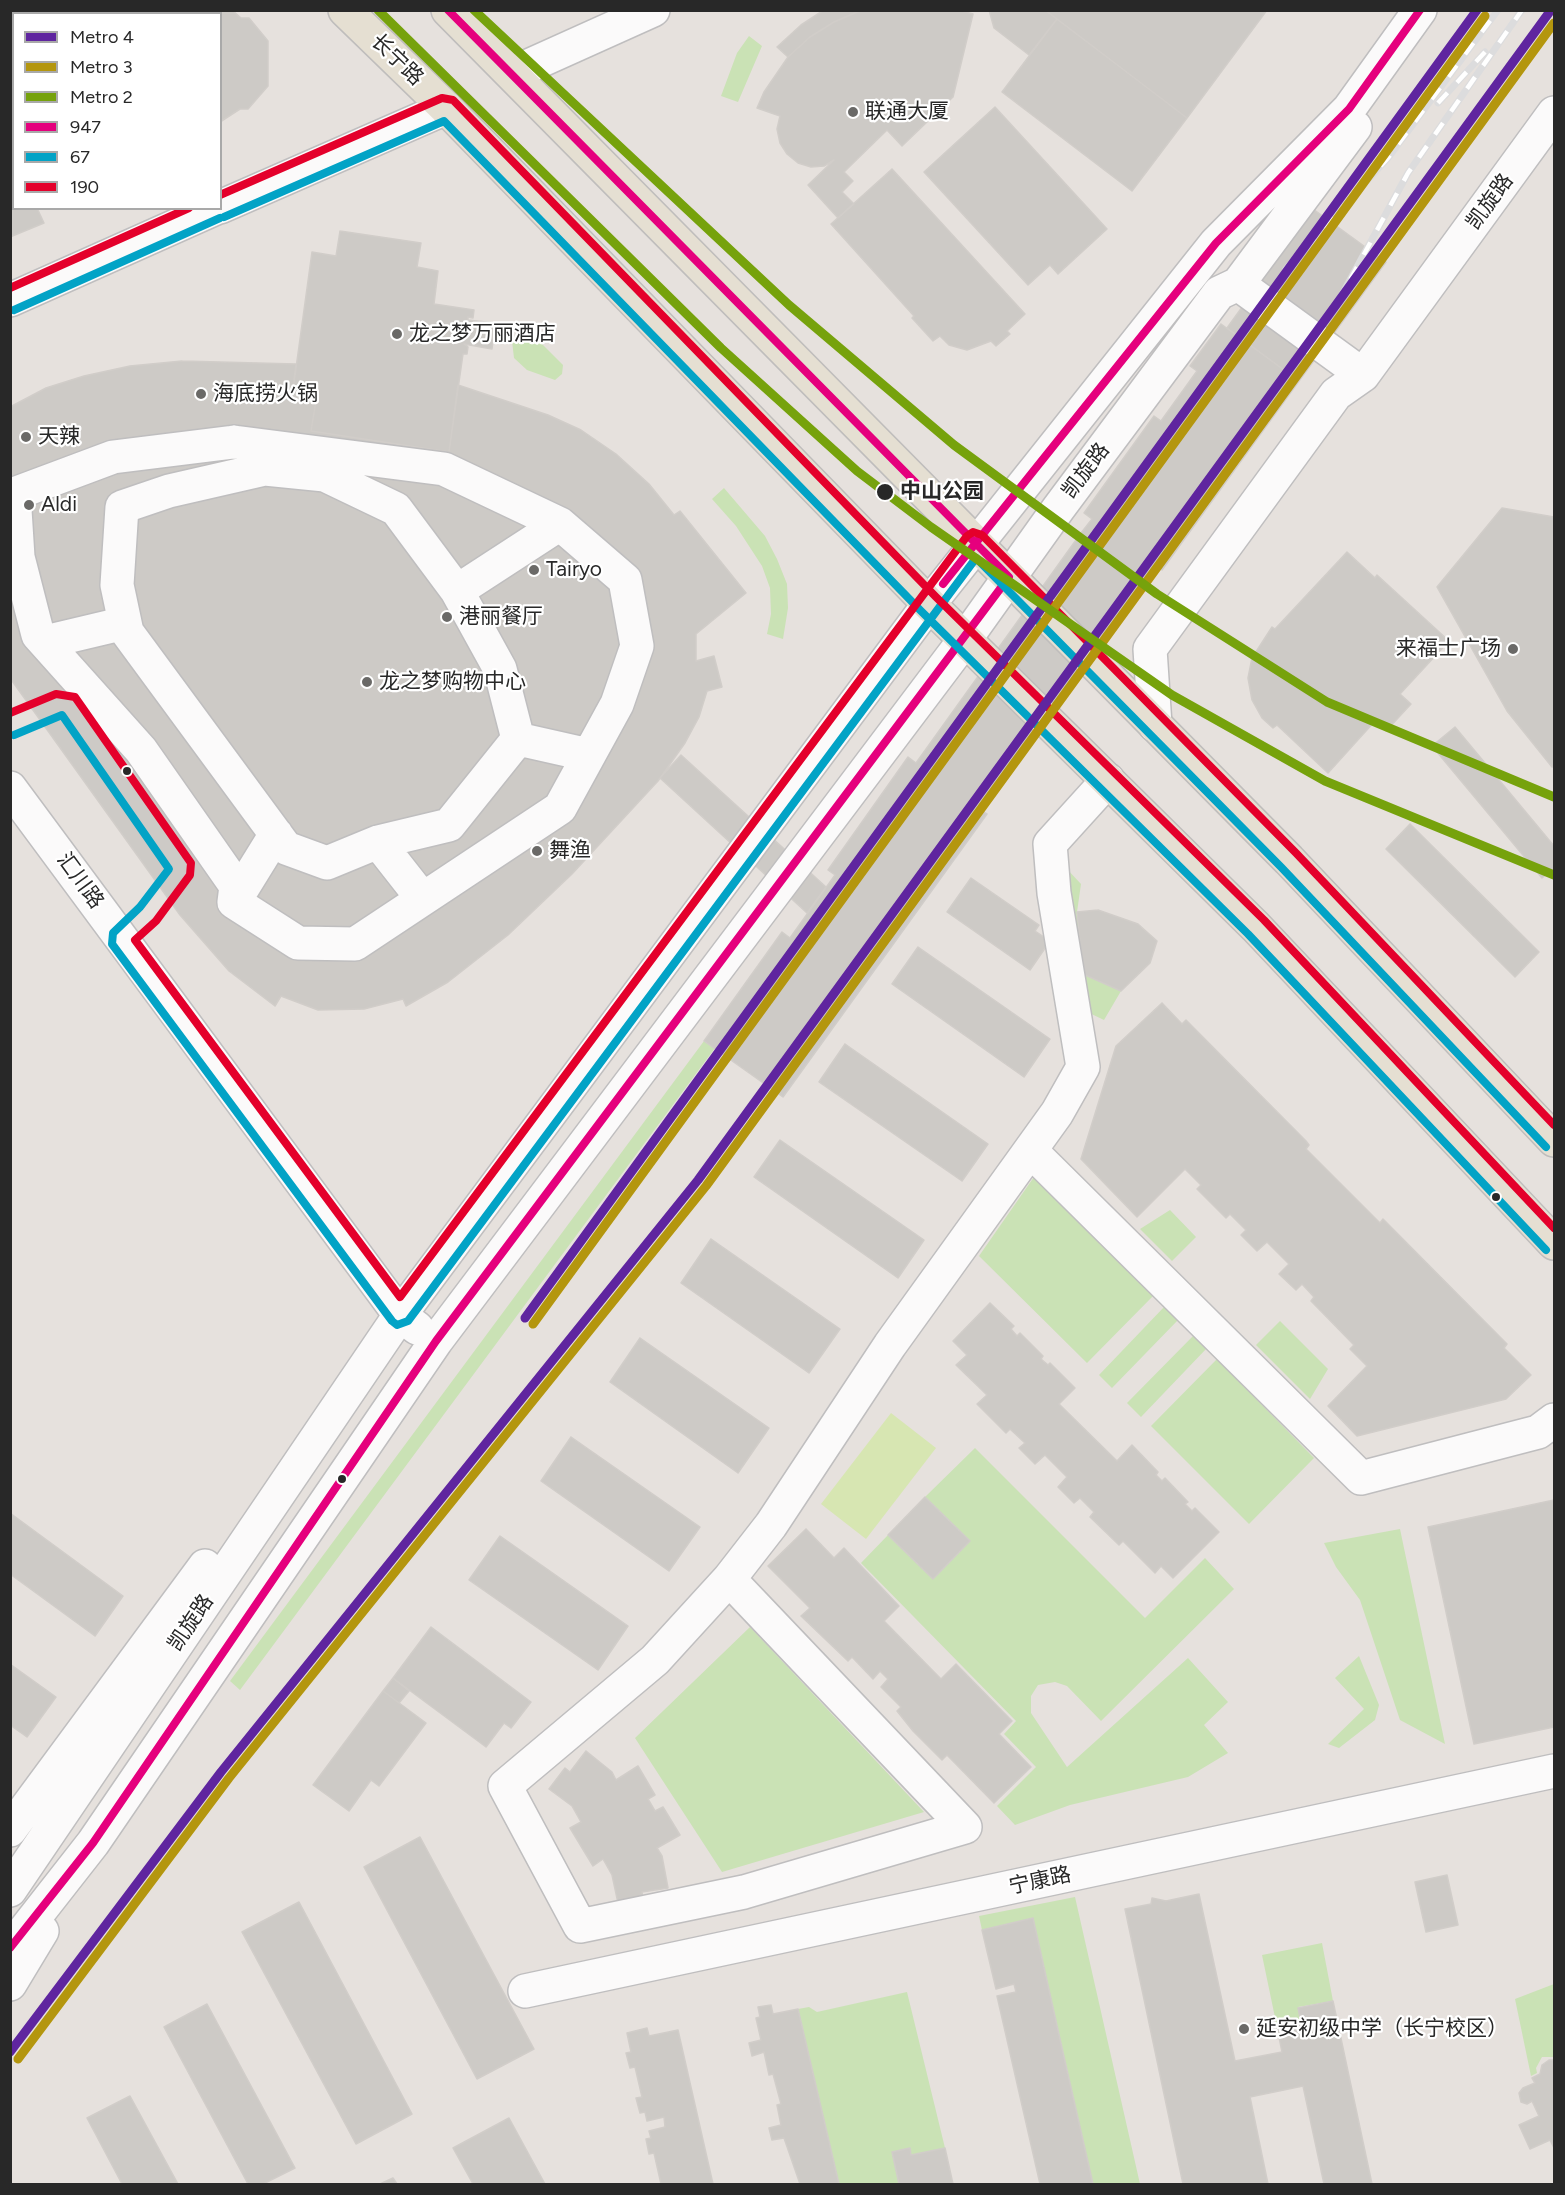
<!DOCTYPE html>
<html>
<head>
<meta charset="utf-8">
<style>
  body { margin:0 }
  #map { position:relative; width:1565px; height:2195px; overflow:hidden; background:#e6e1dd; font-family:Figtree,sans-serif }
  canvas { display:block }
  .frame { position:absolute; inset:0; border:12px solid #282828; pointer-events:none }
  .legend { position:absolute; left:12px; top:12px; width:210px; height:198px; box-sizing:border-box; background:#fff; border:2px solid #a9a9a9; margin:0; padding:8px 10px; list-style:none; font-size:18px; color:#282828 }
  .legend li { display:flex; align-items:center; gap:12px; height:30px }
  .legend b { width:30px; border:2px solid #a9a9a9 }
</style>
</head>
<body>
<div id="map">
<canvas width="1565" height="2195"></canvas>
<div class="frame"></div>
<ul class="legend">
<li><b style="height:8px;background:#5f259f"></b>Metro 4</li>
<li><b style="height:8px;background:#b4960e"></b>Metro 3</li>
<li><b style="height:8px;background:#76a20c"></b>Metro 2</li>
<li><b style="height:8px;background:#e5007d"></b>947</li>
<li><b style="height:8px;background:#02a3c6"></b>67</li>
<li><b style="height:8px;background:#e4002b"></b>190</li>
</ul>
</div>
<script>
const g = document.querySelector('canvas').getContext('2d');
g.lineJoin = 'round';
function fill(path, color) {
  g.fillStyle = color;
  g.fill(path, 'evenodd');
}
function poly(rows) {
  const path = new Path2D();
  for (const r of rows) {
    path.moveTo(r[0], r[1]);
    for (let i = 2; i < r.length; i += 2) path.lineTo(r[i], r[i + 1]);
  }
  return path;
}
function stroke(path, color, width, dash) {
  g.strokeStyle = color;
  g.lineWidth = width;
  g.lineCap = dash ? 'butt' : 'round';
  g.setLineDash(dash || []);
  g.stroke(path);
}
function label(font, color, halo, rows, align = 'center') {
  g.font = font + ' Figtree,"Noto Sans SC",sans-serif';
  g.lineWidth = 4.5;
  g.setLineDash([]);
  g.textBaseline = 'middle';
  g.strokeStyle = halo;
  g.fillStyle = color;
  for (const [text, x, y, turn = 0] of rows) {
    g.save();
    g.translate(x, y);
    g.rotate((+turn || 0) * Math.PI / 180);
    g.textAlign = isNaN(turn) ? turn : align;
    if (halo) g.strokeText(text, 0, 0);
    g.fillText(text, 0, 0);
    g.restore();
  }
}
fill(poly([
  [749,36,762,46,738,102,721,96,737,53],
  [520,328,526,328,563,365,562,374,555,380,527,370,514,358,512,341],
  [724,488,765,536,777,559,787,584,788,608,783,639,767,634,771,614,770,588,762,566,736,526,712,499],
  [1066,868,1081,884,1077,912,1083,974,1121,991,1104,1020,1081,1009],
  [704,1041,715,1048,240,1690,230,1681],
  [1034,1177,1154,1295,1087,1363,979,1256],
  [1170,1210,1196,1237,1172,1261,1140,1229],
  [1165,1306,1178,1320,1112,1388,1099,1375],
  [1280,1321,1328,1369,1310,1399,1256,1345],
  [1194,1335,1207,1348,1141,1417,1127,1403],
  [1217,1359,1314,1458,1249,1524,1151,1426],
  [975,1448,1145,1618,1205,1558,1234,1589,1101,1721,1067,1686,1055,1682,1038,1685,1031,1696,1031,1713,1067,1767,1188,1658,1228,1702,1204,1725,1228,1753,1188,1777,1070,1805,1015,1825,997,1806,1036,1767,1004,1734,1016,1721,861,1563,888,1535,933,1579,970,1541,925,1497],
  [1400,1529,1445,1744,1400,1720,1360,1600,1336,1567,1324,1543],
  [750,1627,924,1812,722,1872,635,1738],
  [1359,1656,1379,1705,1375,1720,1339,1748,1328,1744,1364,1709,1335,1678],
  [1075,1897,1140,2184,1093,2184,1033,1919,982,1930,979,1916],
  [1322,1943,1333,2001,1298,2007,1301,2022,1277,2027,1262,1955],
  [1554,1984,1554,2057,1542,2057,1536,2068,1537,2073,1531,2076,1515,1999],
  [907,1992,945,2148,911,2155,910,2148,892,2152,899,2184,839,2184,798,2009,809,2007,817,2012]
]), '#cae2b5');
fill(poly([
  [891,1413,936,1448,866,1539,821,1504]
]), '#d7e6b2');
const building = poly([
  [10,10,232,10,241,18,249,18,268,41,268,86,248,109,240,109,220,122,220,14,14,14,14,33,10,30,10,10],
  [824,10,862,10,834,22,810,37,788,57,777,47,801,25,824,10],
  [958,10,973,14,953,97,902,146,887,130,844,172,853,181,842,192,854,204,838,218,808,185,834,160,824,166,811,167,798,163,787,154,780,143,777,129,780,116,757,108,764,92,788,57,810,37,834,22,859,11,958,10],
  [989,10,1045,10,1057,19,1029,55,994,28,989,10],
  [1045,10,1267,10,1187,118,1045,10],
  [1057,19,1187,118,1132,191,1002,92,1057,19],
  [995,107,1107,229,1058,274,1050,265,1028,285,924,172,995,107],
  [14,163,14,208,37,208,44,223,10,237,10,164,14,163],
  [892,169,1025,314,1007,331,1010,334,996,346,991,341,967,350,949,345,940,336,933,341,912,318,914,316,831,224,892,169],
  [1313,209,1386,262,1299,381,1227,328,1313,209],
  [340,231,421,243,417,267,438,271,434,304,474,310,473,318,468,317,468,320,495,323,492,349,464,344,468,347,467,354,463,354,449,452,311,431,316,401,292,397,312,252,336,256,340,231],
  [1221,324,1299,381,1162,570,1156,566,980,810,987,814,783,1097,704,1041,782,932,790,938,835,875,828,870,908,757,916,763,1081,533,1092,519,1084,513,1154,416,1161,421,1197,371,1190,366,1221,324],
  [182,361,296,364,292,397,316,401,311,431,449,452,458,385,548,415,581,430,616,454,649,484,674,515,680,511,746,593,696,634,696,661,714,656,722,687,707,691,699,717,685,743,658,781,572,874,508,935,448,982,406,1006,403,999,364,1009,318,1010,281,996,275,1006,229,971,180,915,10,678,10,407,46,388,84,376,130,366,182,361],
  [1502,508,1554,517,1554,766,1552,767,1507,711,1437,587,1502,508],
  [1347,552,1375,578,1377,575,1449,641,1400,694,1411,704,1386,731,1375,721,1328,773,1277,725,1273,728,1262,718,1252,700,1248,678,1252,658,1272,627,1275,629,1347,552],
  [1455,727,1554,846,1554,868,1542,878,1432,746,1455,727],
  [681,755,826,887,807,913,660,778,681,755],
  [1410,824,1539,952,1515,977,1386,849,1410,824],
  [971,878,1039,925,1035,931,1050,941,1030,970,947,912,971,878],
  [1098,910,1138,924,1157,941,1150,963,1121,991,1083,974,1077,912,1098,910],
  [918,947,1050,1039,1024,1077,892,984,918,947],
  [1162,1003,1182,1024,1186,1020,1306,1141,1309,1145,1306,1149,1380,1223,1383,1219,1507,1344,1504,1348,1531,1375,1506,1399,1357,1436,1328,1406,1367,1366,1350,1349,1354,1345,1311,1301,1314,1297,1302,1284,1296,1290,1279,1274,1289,1264,1267,1242,1257,1251,1241,1235,1246,1230,1230,1214,1226,1218,1197,1189,1201,1185,1185,1169,1137,1217,1081,1159,1116,1046,1162,1003],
  [845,1044,988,1144,962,1181,819,1082,845,1044],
  [780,1140,924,1240,898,1278,754,1177,780,1140],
  [711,1239,840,1329,809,1373,681,1283,711,1239],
  [990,1303,1014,1326,1011,1329,1017,1336,1020,1333,1043,1356,1041,1359,1048,1365,1050,1363,1075,1388,1059,1404,1117,1461,1132,1445,1158,1472,1156,1475,1162,1481,1165,1478,1188,1502,1185,1504,1192,1511,1195,1508,1219,1532,1173,1578,1161,1566,1155,1573,1123,1541,1119,1545,1090,1517,1094,1512,1080,1498,1074,1503,1058,1487,1067,1477,1045,1455,1035,1464,1019,1448,1025,1443,1010,1429,1006,1433,977,1404,987,1395,956,1365,967,1355,953,1341,990,1303],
  [640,1338,769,1428,738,1473,610,1382,640,1338],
  [571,1437,700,1527,669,1571,541,1481,571,1437],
  [925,1497,970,1541,933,1579,888,1535,925,1497],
  [1554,1500,1554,1727,1474,1744,1428,1527,1554,1500],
  [10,1513,123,1596,95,1636,10,1574,10,1513],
  [806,1529,834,1558,844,1548,899,1606,884,1621,941,1679,956,1664,1012,1721,999,1734,1031,1767,994,1803,947,1755,942,1760,913,1731,897,1711,901,1707,881,1687,888,1679,880,1671,873,1679,852,1657,848,1661,801,1616,810,1608,768,1566,806,1529],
  [500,1536,628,1626,598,1670,469,1580,500,1536],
  [431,1627,531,1702,511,1728,504,1723,486,1747,393,1678,431,1627],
  [10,1664,56,1697,27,1737,10,1725,10,1664],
  [393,1678,409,1691,399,1703,383,1691,393,1678],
  [383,1691,426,1723,379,1786,371,1780,349,1811,313,1785,383,1691],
  [586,1751,612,1772,616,1780,638,1766,655,1795,648,1799,655,1811,663,1807,680,1835,657,1848,662,1856,668,1888,642,1892,643,1898,618,1903,612,1875,603,1859,593,1866,570,1828,581,1822,572,1806,549,1789,565,1768,570,1772,586,1751],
  [420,1837,534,2049,477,2079,364,1867,420,1837],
  [1447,1875,1458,1925,1426,1932,1415,1882,1447,1875],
  [1199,1894,1235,2061,1282,2052,1277,2027,1301,2022,1298,2008,1333,2001,1372,2184,1324,2184,1303,2086,1250,2097,1268,2184,1183,2184,1125,1909,1151,1904,1152,1898,1166,1901,1199,1894],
  [299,1902,412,2114,356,2144,242,1932,299,1902],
  [1033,1918,1062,2048,1093,2184,1040,2184,997,1996,1016,1992,1014,1984,996,1989,982,1930,1033,1918],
  [207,2004,295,2168,263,2184,248,2184,164,2027,207,2004],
  [771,2005,773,2014,798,2009,839,2184,800,2184,784,2138,772,2140,769,2128,781,2125,777,2105,781,2104,773,2074,769,2075,764,2052,752,2056,749,2043,761,2040,756,2018,760,2017,758,2007,771,2005],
  [647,2028,649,2036,678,2030,713,2184,661,2184,654,2153,649,2154,646,2139,651,2138,649,2131,665,2127,664,2117,647,2121,645,2112,640,2113,636,2098,642,2097,635,2067,630,2068,626,2053,631,2052,627,2033,647,2028],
  [1549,2060,1554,2060,1554,2148,1550,2140,1530,2149,1519,2125,1539,2116,1532,2101,1527,2104,1521,2102,1519,2093,1523,2088,1535,2083,1532,2078,1540,2074,1542,2065,1549,2060],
  [130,2096,178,2184,122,2184,87,2118,130,2096],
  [509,2118,545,2184,473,2184,453,2148,509,2118],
  [910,2148,911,2155,945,2148,953,2184,899,2184,892,2152,910,2148],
  [393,2178,397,2184,380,2184,393,2178]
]);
fill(building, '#cdcac6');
stroke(building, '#d1cdc9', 1.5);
const minor = poly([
  [513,73,653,10],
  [220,207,446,108],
  [1238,284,1355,127],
  [10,300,216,208],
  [234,442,444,469,560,524,625,580,637,646,617,704,560,808,355,944,298,943,234,902,236,886,141,750,38,635,18,557,14,494,113,457,234,442],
  [265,469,325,475,396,509,457,591,500,669,518,739,449,825,378,842,327,863,286,848,127,632,117,585,122,507,169,491,265,469],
  [457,591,560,524],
  [45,642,125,623],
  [1155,725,1150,649,1336,394,1363,375],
  [518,739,589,755],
  [10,788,400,1315,417,1328],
  [378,842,422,898],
  [234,902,276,834],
  [1031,1151,1361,1478,1538,1432,1554,1420],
  [729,1579,965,1827,744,1892,580,1926,505,1786,655,1660,729,1579,771,1525,890,1345,1057,1113,1083,1067,1054,893,1050,844,1108,780],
  [10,1830,205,1566],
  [10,1890,400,1315,929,604,1216,243,1349,109,1420,10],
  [10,1949,93,1843,436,1341,966,638,1058,509,1219,293,1238,284,1363,375,1554,113],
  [10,1984,42,1931],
  [525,1991,1554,1771]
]);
const major = poly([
  [345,10,446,108,929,604,1256,927,1554,1243],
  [448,10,1289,860,1554,1140]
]);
stroke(minor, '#bfbebf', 36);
stroke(major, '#bfbdbc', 36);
stroke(minor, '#fbfafa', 33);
stroke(major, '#e5dfd2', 33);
const rail = poly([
  [1438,103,1485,52],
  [1286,269,1388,158,1498,10],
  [1337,304,1408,173,1522,10]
]);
stroke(rail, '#dcdcdd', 7);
stroke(rail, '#fff', 4.5, [14]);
stroke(poly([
  [943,584,1216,243,1349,109,1420,10],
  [10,1948,93,1843,436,1341,1009,577,448,10]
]), '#e5007d', 8);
stroke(poly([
  [224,217,444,121,921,611,1248,934,1546,1250],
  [14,310,220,218],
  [14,735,62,715,169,869,140,907,113,933,112,944,392,1321,397,1325,408,1321,976,558,1281,867,1546,1147]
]), '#02a3c6', 8);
stroke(poly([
  [220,195,442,98,453,100,936,597,1264,920,1554,1228],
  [10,288,189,208],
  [10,713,56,694,75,697,191,863,190,875,156,921,135,940,400,1297,967,536,973,532,982,535,1296,853,1554,1125]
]), '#e4002b', 8);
stroke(poly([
  [525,1318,1477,10],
  [10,2052,221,1772,698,1180,1551,10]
]), '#5f259f', 9);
stroke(poly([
  [533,1324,1485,16],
  [18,2059,229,1778,706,1186,1554,23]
]), '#b4960e', 9);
stroke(poly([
  [378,10,721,348,857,471,931,527,1172,695,1325,781,1554,875],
  [474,10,789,305,954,445,1157,594,1327,702,1554,797]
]), '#76a20c', 9);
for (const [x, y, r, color] of [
  [853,112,6,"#6a6967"],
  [397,334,6,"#6a6967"],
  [201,394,6,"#6a6967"],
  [26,437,6,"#6a6967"],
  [885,492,9,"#282828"],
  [29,505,6,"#6a6967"],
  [534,570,6,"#6a6967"],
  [447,617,6,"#6a6967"],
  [1513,649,6,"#6a6967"],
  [367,682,6,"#6a6967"],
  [127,771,5,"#282828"],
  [537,851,6,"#6a6967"],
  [1496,1197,5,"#282828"],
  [342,1479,5,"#282828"],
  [1244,2029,6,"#6a6967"]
]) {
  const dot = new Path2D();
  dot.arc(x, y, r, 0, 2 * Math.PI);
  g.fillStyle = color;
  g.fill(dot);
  stroke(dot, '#fff', 2);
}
label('21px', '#282828', '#fff', [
  ["长宁路",397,60,44],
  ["凯旋路",1490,202,-54],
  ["凯旋路",1086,471,-53],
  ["汇川路",80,881,54],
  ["凯旋路",191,1623,-56],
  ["宁康路",1040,1881,-12]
]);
label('21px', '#282828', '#fff', [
  ["联通大厦",865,112],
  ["龙之梦万丽酒店",409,334],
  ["海底捞火锅",213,394],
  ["天辣",38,437],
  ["Aldi",41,505],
  ["Tairyo",546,570],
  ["港丽餐厅",459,617],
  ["来福士广场",1501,649,"right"],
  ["龙之梦购物中心",379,682],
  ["舞渔",549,851],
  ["延安初级中学（长宁校区）",1256,2029]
], 'left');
label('bold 21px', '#282828', '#fff', [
  ["中山公园",900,492]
], 'left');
</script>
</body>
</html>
